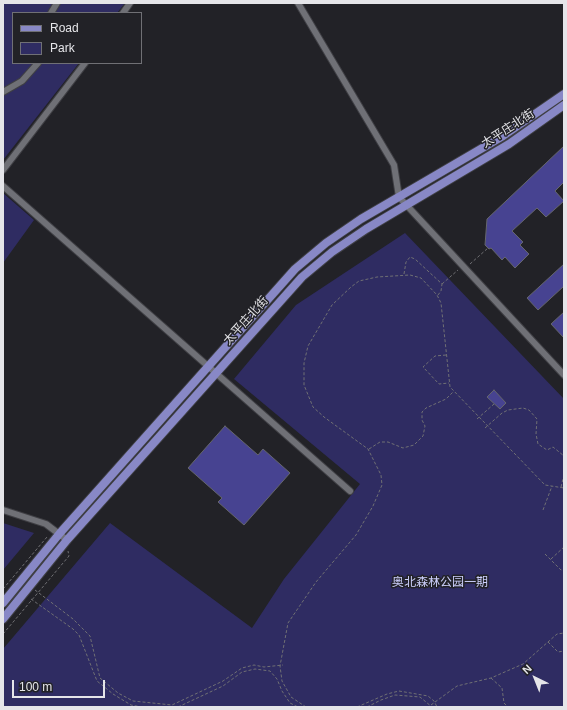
<!DOCTYPE html>
<html>
<head>
<meta charset="utf-8">
<style>
  body { margin:0 }
  #map { position:relative; width:567px; height:710px; overflow:hidden; background:#222227; font-family:Arial,sans-serif }
  canvas { display:block }
  .frame { position:absolute; inset:0; border:4px solid #e5e5e9; pointer-events:none }
  .legend { position:absolute; left:12px; top:12px; width:130px; height:52px; box-sizing:border-box; background:#222227; border:1px solid #707075; margin:0; padding:5px 7px; list-style:none; font-size:12px; color:#e5e5e9 }
  .legend li { display:flex; align-items:center; gap:8px; height:20px }
  .legend b { width:20px; border:1px solid #707075 }
  .north { position:absolute; left:515px; top:658px; width:40px; height:40px; -webkit-text-stroke:3px #222227; paint-order:stroke; rotate:317deg; font-size:11px; font-weight:700; line-height:16px; text-align:center; color:#e5e5e9 }
  .north::after { content:''; display:block; margin:auto; width:14px; height:18px; background:#e5e5e9; clip-path:polygon(50% 0,100% 100%,50% 72%,0 100%) }
  .scale { position:absolute; left:12px; top:680px; width:93px; height:18px; box-sizing:border-box; border:2px solid #e5e5e9; border-top:0; padding-left:5px; font-size:12px; line-height:14px; white-space:nowrap; color:#e5e5e9; -webkit-text-stroke:3px #222227; paint-order:stroke }
</style>
</head>
<body>
<div id="map">
<canvas width="567" height="710"></canvas>
<div class="frame"></div>
<ul class="legend">
<li><b style="height:5px;background:#8888c6"></b>Road</li>
<li><b style="height:11px;background:#2f2c62"></b>Park</li>
</ul>
<div class="north">N</div>
<div class="scale">100 m</div>
</div>
<script>
const g = document.querySelector('canvas').getContext('2d');
g.lineJoin = 'round';
function fill(path, color) {
  g.fillStyle = color;
  g.fill(path, 'evenodd');
}
function poly(rows) {
  const path = new Path2D();
  for (const r of rows) {
    path.moveTo(r[0], r[1]);
    for (let i = 2; i < r.length; i += 2) path.lineTo(r[i], r[i + 1]);
  }
  return path;
}
function stroke(path, color, width, dash) {
  g.strokeStyle = color;
  g.lineWidth = width;
  g.lineCap = dash ? 'butt' : 'round';
  g.setLineDash(dash || []);
  g.stroke(path);
}
function label(font, color, halo, rows, align = 'center') {
  g.font = font + ' Arial,"Noto Sans SC",sans-serif';
  g.lineWidth = 3;
  g.setLineDash([]);
  g.textBaseline = 'middle';
  g.strokeStyle = halo;
  g.fillStyle = color;
  for (const [text, x, y, turn = 0] of rows) {
    g.save();
    g.translate(x, y);
    g.rotate((+turn || 0) * Math.PI / 180);
    g.textAlign = isNaN(turn) ? turn : align;
    if (halo) g.strokeText(text, 0, 0);
    g.fillText(text, 0, 0);
    g.restore();
  }
}
fill(poly([
  [3,3,125,3,117,13,13,13,13,63,79,63,3,160],
  [3,193,34,220,3,263],
  [405,233,564,399,564,707,3,707,3,649,110,523,252,628,284,579,360,484,234,379,296,305],
  [3,523,34,533,3,570]
]), '#2f2c62');
const building = poly([
  [564,146,564,182,555,191,564,201,546,217,537,208,512,231,523,242,520,245,529,254,515,268,505,257,502,260,491,248,489,249,485,245,487,219,564,146],
  [564,264,564,286,538,310,527,298,564,264],
  [564,312,564,338,551,324,564,312],
  [494,390,506,403,500,409,487,397,494,390],
  [225,426,258,455,263,449,290,473,244,525,218,502,222,498,188,468,225,426]
]);
fill(building, '#474391');
stroke(building, '#65666c', 1);
const minor = poly([
  [298,3,394,165,399,197,564,375],
  [51,13,57,3],
  [123,13,130,3],
  [3,92,22,81,38,63],
  [3,170,85,63],
  [3,186,350,491],
  [3,510,46,524,67,540]
]);
const major = poly([
  [3,603,60,533,295,269,326,243,361,219,503,136,564,94],
  [3,619,67,540,302,277,332,252,366,229,509,144,564,105]
]);
stroke(minor, '#3f3f44', 8);
stroke(major, '#3f3f44', 10);
stroke(poly([
  [470,264,488,248],
  [404,274,406,262,410,257,415,259,442,284,441,291,438,295],
  [442,284,458,270],
  [446,355,435,356,423,367,439,384,449,383],
  [477,419,494,404],
  [485,428,502,413,508,410,523,408,529,410,537,419,536,434,538,444,547,450,553,447,564,456],
  [369,449,380,442,388,442,403,448,414,445,423,436,425,426,422,420,422,412,426,408,446,399,454,391],
  [561,487,564,475],
  [543,510,552,486],
  [545,554,561,570,564,570],
  [551,559,564,547],
  [3,589,47,537],
  [35,590,73,619,90,636,100,678,118,693,133,701,172,705,223,681,242,668,254,665,264,667,283,665],
  [31,599,73,629,79,635,97,681,113,694,131,705,142,707],
  [3,634,69,556,68,551],
  [548,642,558,652,564,651],
  [564,668,564,669],
  [491,678,502,688,504,703,508,707],
  [431,705,457,686,491,678,523,664,557,634,564,633],
  [178,707,223,686,242,672,255,669,270,671,277,679,282,691,290,703,298,707],
  [306,707,291,697,282,681,280,666,288,623,316,582,356,535,373,506,382,485,381,475,368,449,324,417,313,407,304,385,304,363,308,346,332,305,351,287,359,281,377,277,410,275,421,278,437,295,441,303,450,387,545,485,564,488],
  [357,707,387,694,399,691,428,696,434,701,437,707],
  [367,707,381,700,395,695,420,697,432,707]
]), '#707074', 1, [3, 2]);
stroke(minor, '#6f7076', 6);
stroke(major, '#8888c6', 8);
label('12px', '#e5e5e9', '#222227', [
  ["太平庄北街",508,129,-33],
  ["太平庄北街",246,321,-48]
]);
label('12px', '#cdd0fd', '#222227', [
  ["奥北森林公园一期",440,583]
]);
</script>
</body>
</html>
